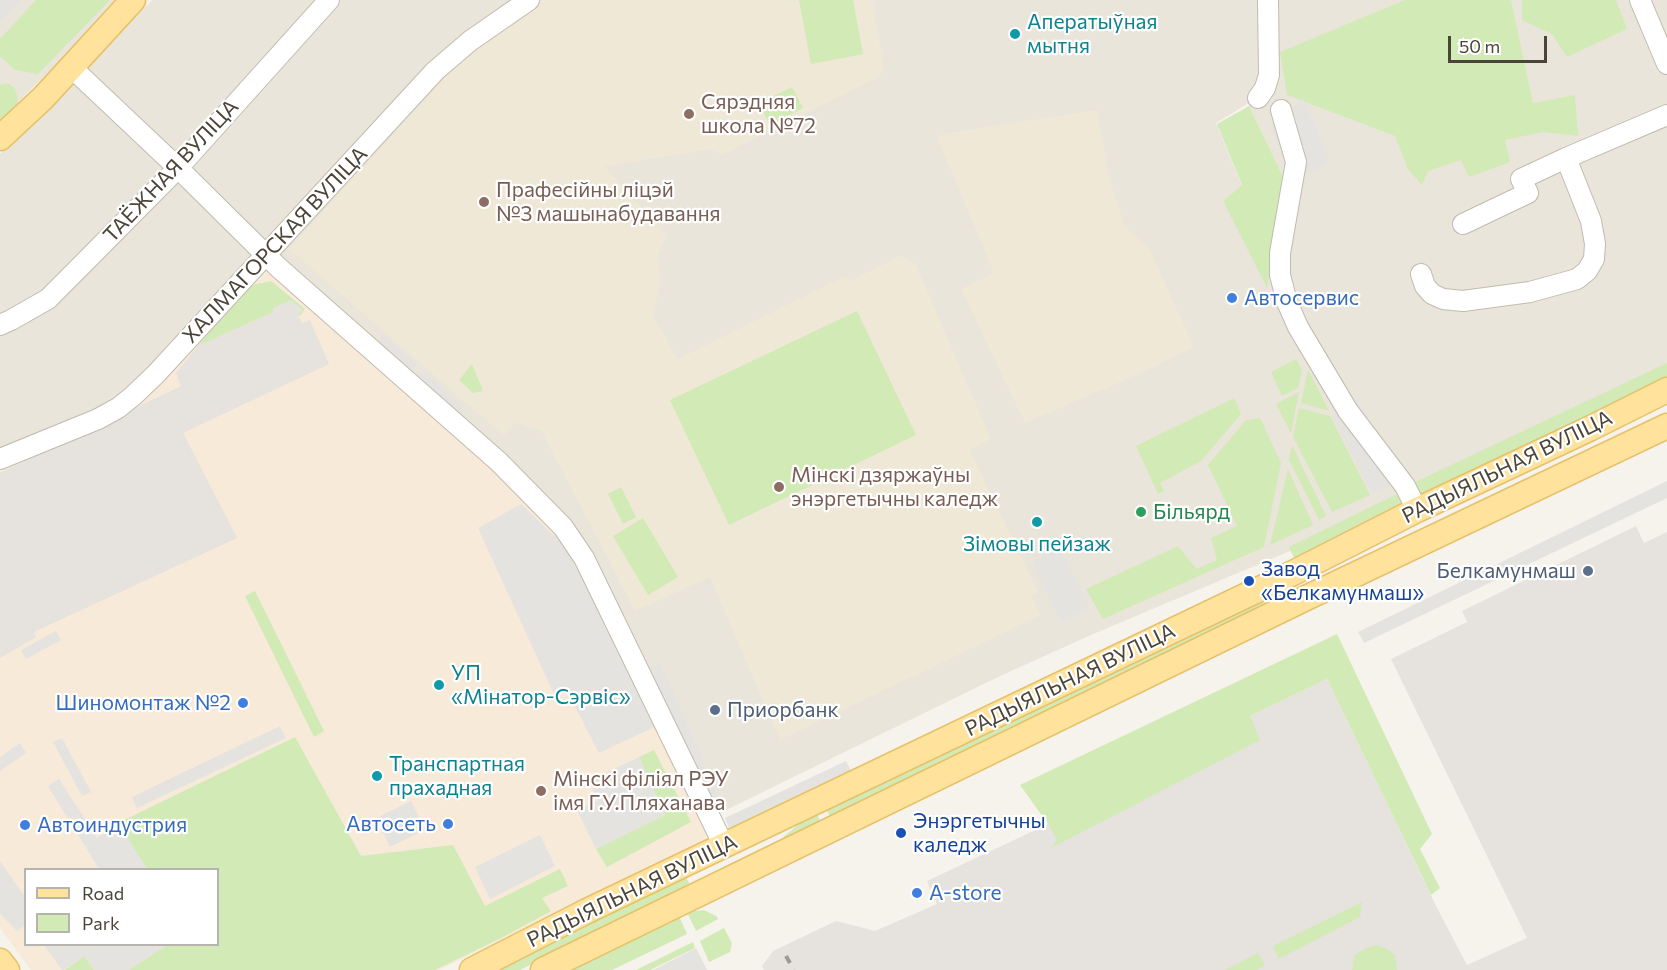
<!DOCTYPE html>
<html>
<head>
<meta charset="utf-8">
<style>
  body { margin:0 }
  #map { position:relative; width:1667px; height:970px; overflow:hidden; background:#f6f3ec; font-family:Commissioner,sans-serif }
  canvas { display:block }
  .legend { position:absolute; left:24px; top:868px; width:195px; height:78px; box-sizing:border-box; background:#fff; border:2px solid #b7b4b0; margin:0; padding:8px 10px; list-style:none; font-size:18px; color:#4b4439 }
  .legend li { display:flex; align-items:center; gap:12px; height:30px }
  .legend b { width:30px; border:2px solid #b7b4b0 }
  .scale { position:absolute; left:1448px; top:36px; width:99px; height:27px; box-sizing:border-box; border:3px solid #4b4439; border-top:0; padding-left:8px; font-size:18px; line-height:21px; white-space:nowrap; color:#4b4439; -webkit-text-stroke:4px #fff; paint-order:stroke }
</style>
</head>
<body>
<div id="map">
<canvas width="1667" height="970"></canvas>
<ul class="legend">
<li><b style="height:8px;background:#ffe39c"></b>Road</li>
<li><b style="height:16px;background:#d2eab5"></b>Park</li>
</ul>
<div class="scale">50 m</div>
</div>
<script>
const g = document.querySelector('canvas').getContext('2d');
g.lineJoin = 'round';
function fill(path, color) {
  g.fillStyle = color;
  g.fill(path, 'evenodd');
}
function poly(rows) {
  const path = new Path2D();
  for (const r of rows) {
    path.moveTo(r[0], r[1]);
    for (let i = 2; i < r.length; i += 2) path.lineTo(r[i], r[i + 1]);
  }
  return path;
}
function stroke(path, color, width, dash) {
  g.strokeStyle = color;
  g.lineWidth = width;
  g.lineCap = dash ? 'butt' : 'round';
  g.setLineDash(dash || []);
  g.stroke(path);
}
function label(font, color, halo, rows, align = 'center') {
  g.font = font + ' Commissioner,sans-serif';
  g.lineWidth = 4.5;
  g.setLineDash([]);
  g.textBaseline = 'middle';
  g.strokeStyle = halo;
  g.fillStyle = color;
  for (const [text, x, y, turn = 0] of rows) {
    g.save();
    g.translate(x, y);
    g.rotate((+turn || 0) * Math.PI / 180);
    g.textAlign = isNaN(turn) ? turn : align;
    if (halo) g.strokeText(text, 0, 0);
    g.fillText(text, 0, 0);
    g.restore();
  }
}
fill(poly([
  [0,0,121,0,0,120],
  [152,0,1267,0,1257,98,1216,123,1242,186,1230,195,1272,262,1286,183,1249,106,1259,99,1268,0,1667,0,1667,380,1418,497,1091,635,998,677,724,811,673,726,136,403,0,467,0,154,31,127]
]), '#eae5da');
fill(poly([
  [274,253,576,544,715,836,439,970,31,970,0,928,0,467,87,428],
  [26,870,218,870,218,944,26,944]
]), '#f7ead8');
fill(poly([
  [291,300,303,310,298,316,303,323,310,320,329,364,183,433,237,538,34,632,36,637,0,658,0,473,181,386,176,373,198,346,273,312,273,308],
  [1636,526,1644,543,1667,532,1667,970,764,970,762,966,773,951,836,921,875,931,937,904,927,881,1048,824,1250,716,1327,679,1437,908,1467,965,1527,938,1391,659,1467,622,1462,611]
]), '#e6e2dd');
fill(poly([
  [542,0,872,0,884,70,875,79,722,155,711,149,605,166,666,236,657,256,661,279,653,316,678,359,846,276,850,281,902,255,916,265,991,439,970,450,1038,592,1031,596,1041,615,780,740,710,577,635,611,541,430,527,427,515,422,504,436,289,249,467,53],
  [1097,110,1108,173,1124,226,1149,248,1190,338,1193,347,1154,367,1025,423,961,289,994,273,937,137,949,133]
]), '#efe8d6');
fill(poly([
  [36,0,110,0,38,74,15,70,0,56,0,39],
  [799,0,853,0,863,54,811,64],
  [1405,0,1511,0,1533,103,1575,95,1578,136,1543,132,1505,140,1510,162,1469,177,1461,160,1428,171,1422,185,1408,169,1395,136,1287,95,1280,52],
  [1522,0,1616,0,1627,29,1567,57,1552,34,1522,20],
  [4,84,9,84,15,89,17,96,18,105,0,124,0,85],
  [792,87,803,108,770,125,759,103],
  [1249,106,1286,183,1267,288,1223,201,1242,185,1217,124],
  [271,281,305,309,301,315,297,316,303,310,291,300,273,308,273,312,198,346,248,286],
  [857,311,916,435,729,525,670,400],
  [1296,359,1302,370,1298,388,1282,396,1271,372],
  [1667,363,1667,380,1421,498,1411,484],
  [472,364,483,391,473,393,459,380],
  [1308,370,1329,411,1301,403],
  [1299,392,1291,433,1276,404],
  [1234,398,1241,414,1201,461,1160,483,1164,491,1158,494,1136,446],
  [1299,408,1330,416,1370,495,1332,512,1293,437],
  [1260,418,1281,463,1264,547,1103,619,1086,589,1178,546,1196,569,1217,560,1211,538,1237,526,1208,465,1246,420],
  [1292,445,1326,516,1319,520,1289,460],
  [1288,469,1313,525,1270,545],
  [621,487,636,517,623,524,608,494],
  [1403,491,1407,503,1295,560,1289,547],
  [643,518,678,577,648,595,613,536],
  [1294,585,1299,595,832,820,826,809],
  [255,591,324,731,314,737,245,596],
  [1337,634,1432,834,1420,849,1440,888,1431,895,1327,679,1250,716,1260,740,1051,848,1057,840,1048,824,1020,785],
  [295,737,361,856,453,845,485,906,560,869,568,886,542,898,551,911,503,937,435,970,129,970,167,945,218,944,218,870,147,869,118,823],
  [654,750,691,822,607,867,596,849,665,815,639,757],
  [817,814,822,825,717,872,720,869,781,839,800,823],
  [686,877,691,887,520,970,494,970],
  [1362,902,1360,917,1279,959,1273,946],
  [704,910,716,916,718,919,696,931,687,912],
  [679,916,687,934,612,970,569,970],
  [724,928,732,943,730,952,709,962,700,941],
  [693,942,695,948,650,970,636,970],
  [1377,945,1387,949,1395,955,1397,970,1352,970,1354,956,1366,948],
  [1258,953,1265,966,1257,970,1225,970],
  [84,956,94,970,65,970]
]), '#d2eab5');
fill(poly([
  [0,0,21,0,0,22],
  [1304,99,1330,162,1292,183,1271,125],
  [384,335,417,365,412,370,379,341],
  [427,374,463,407,458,413,417,376],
  [1356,398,1388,451,1408,477,1372,494,1332,415],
  [1667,481,1667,498,1364,643,1358,632],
  [521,504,564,545,661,724,599,753,567,691,554,694,478,528],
  [1058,543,1089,608,1061,622,1033,564],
  [56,631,61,640,26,659,21,650],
  [660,663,720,799,708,805,646,670],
  [280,726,286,738,137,808,132,797],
  [62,738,91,792,82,796,53,742],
  [20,743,26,753,0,771,0,757],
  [639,757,665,815,596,849,577,810,598,800,589,781],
  [846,761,854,776,816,795,807,791,729,828,725,818],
  [59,779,97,838,118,823,147,869,99,869,48,786],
  [411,801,425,830,390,847,376,818],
  [540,835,555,866,490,899,475,867],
  [0,861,25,897,25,925,17,931,0,914],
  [44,945,44,944,167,945,129,970,94,970,84,956,64,970,62,970],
  [696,948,707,970,653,970]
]), '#e5e3e0');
const minor = poly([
  [1640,0,1667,64],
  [71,67,178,168,279,268,499,462,563,527,584,558,724,846],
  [1258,98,1265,88,1269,75,1268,0],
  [1281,110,1296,162,1280,253,1280,275,1287,302,1298,327,1348,411,1405,486,1417,510],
  [1463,224,1528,193,1521,179,1566,158,1667,115],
  [1421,274,1425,286,1432,294,1443,299,1463,301,1530,292,1577,279,1587,271,1594,259,1595,244,1591,221,1566,158],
  [0,325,11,320,48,299,178,168,329,0],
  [0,459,98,419,118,408,133,396,156,374,435,71,470,41,529,0]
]);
const major = poly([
  [0,138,43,98,133,0],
  [0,961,7,970],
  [472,970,587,911,1293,573,1417,510,1589,429,1667,390],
  [543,970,1306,598,1667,426]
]);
stroke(minor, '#c2bbae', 22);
stroke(major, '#e6c16a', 27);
stroke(minor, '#fff', 20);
stroke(major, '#ffe39c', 24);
stroke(poly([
  [786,956,794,970]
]), '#9a9a9a', 4, [8, 8]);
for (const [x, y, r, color] of [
  [1015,34,6,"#0f9aa8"],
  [689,114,6,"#8d6e63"],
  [484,202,6,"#8d6e63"],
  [1232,298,6,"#3f7fe0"],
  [779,487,6,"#8d6e63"],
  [1141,512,6,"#2e9e5b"],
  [1037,522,6,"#0f9aa8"],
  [1588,571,6,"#5c6f8a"],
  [1249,581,6,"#1a4fb4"],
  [439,685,6,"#0f9aa8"],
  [243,703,6,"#3f7fe0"],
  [715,710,6,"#5c6f8a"],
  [377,776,6,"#0f9aa8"],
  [541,791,6,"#8d6e63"],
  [448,824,6,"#3f7fe0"],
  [25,825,6,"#3f7fe0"],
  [901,833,6,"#1a4fb4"],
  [917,893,6,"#3f7fe0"]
]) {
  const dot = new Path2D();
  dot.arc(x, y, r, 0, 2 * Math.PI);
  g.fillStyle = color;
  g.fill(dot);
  stroke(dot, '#fff', 2);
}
label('21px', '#0d838f', '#fff', [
  ["Аператыўная",1027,22],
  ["мытня",1027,46],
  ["Зімовы пейзаж",1037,544,"center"],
  ["УП",451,673],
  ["«Мінатор-Сэрвіс»",451,697],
  ["Транспартная",389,764],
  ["прахадная",389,788]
], 'left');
label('21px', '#785e54', '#fff', [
  ["Сярэдняя",701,102],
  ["школа №72",701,126],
  ["Прафесійны ліцэй",496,190],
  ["№3 машынабудавання",496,214],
  ["Мінскі дзяржаўны",791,475],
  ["энэргетычны каледж",791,499],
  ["Мінскі філіял РЭУ",553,779],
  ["імя Г.У.Пляханава",553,803]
], 'left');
label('21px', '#4b4439', '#fff', [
  ["ТАЁЖНАЯ ВУЛІЦА",171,171,-47],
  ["ХАЛМАГОРСКАЯ ВУЛІЦА",275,245,-47],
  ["РАДЫЯЛЬНАЯ ВУЛІЦА",1507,467,-26],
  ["РАДЫЯЛЬНАЯ ВУЛІЦА",1070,680,-26],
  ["РАДЫЯЛЬНАЯ ВУЛІЦА",632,891,-26]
]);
label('21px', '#366cbe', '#fff', [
  ["Автосервис",1244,298],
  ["Шиномонтаж №2",231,703,"right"],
  ["Автосеть",436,824,"right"],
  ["Автоиндустрия",37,825],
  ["А-store",929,893]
], 'left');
label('21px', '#27864d', '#fff', [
  ["Більярд",1153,512]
], 'left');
label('21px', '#164399', '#fff', [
  ["Завод",1261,569],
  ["«Белкамунмаш»",1261,593],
  ["Энэргетычны",913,821],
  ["каледж",913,845]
], 'left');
label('21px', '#4e5e75', '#fff', [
  ["Белкамунмаш",1576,571],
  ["Приорбанк",727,710,"left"]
], 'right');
</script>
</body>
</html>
